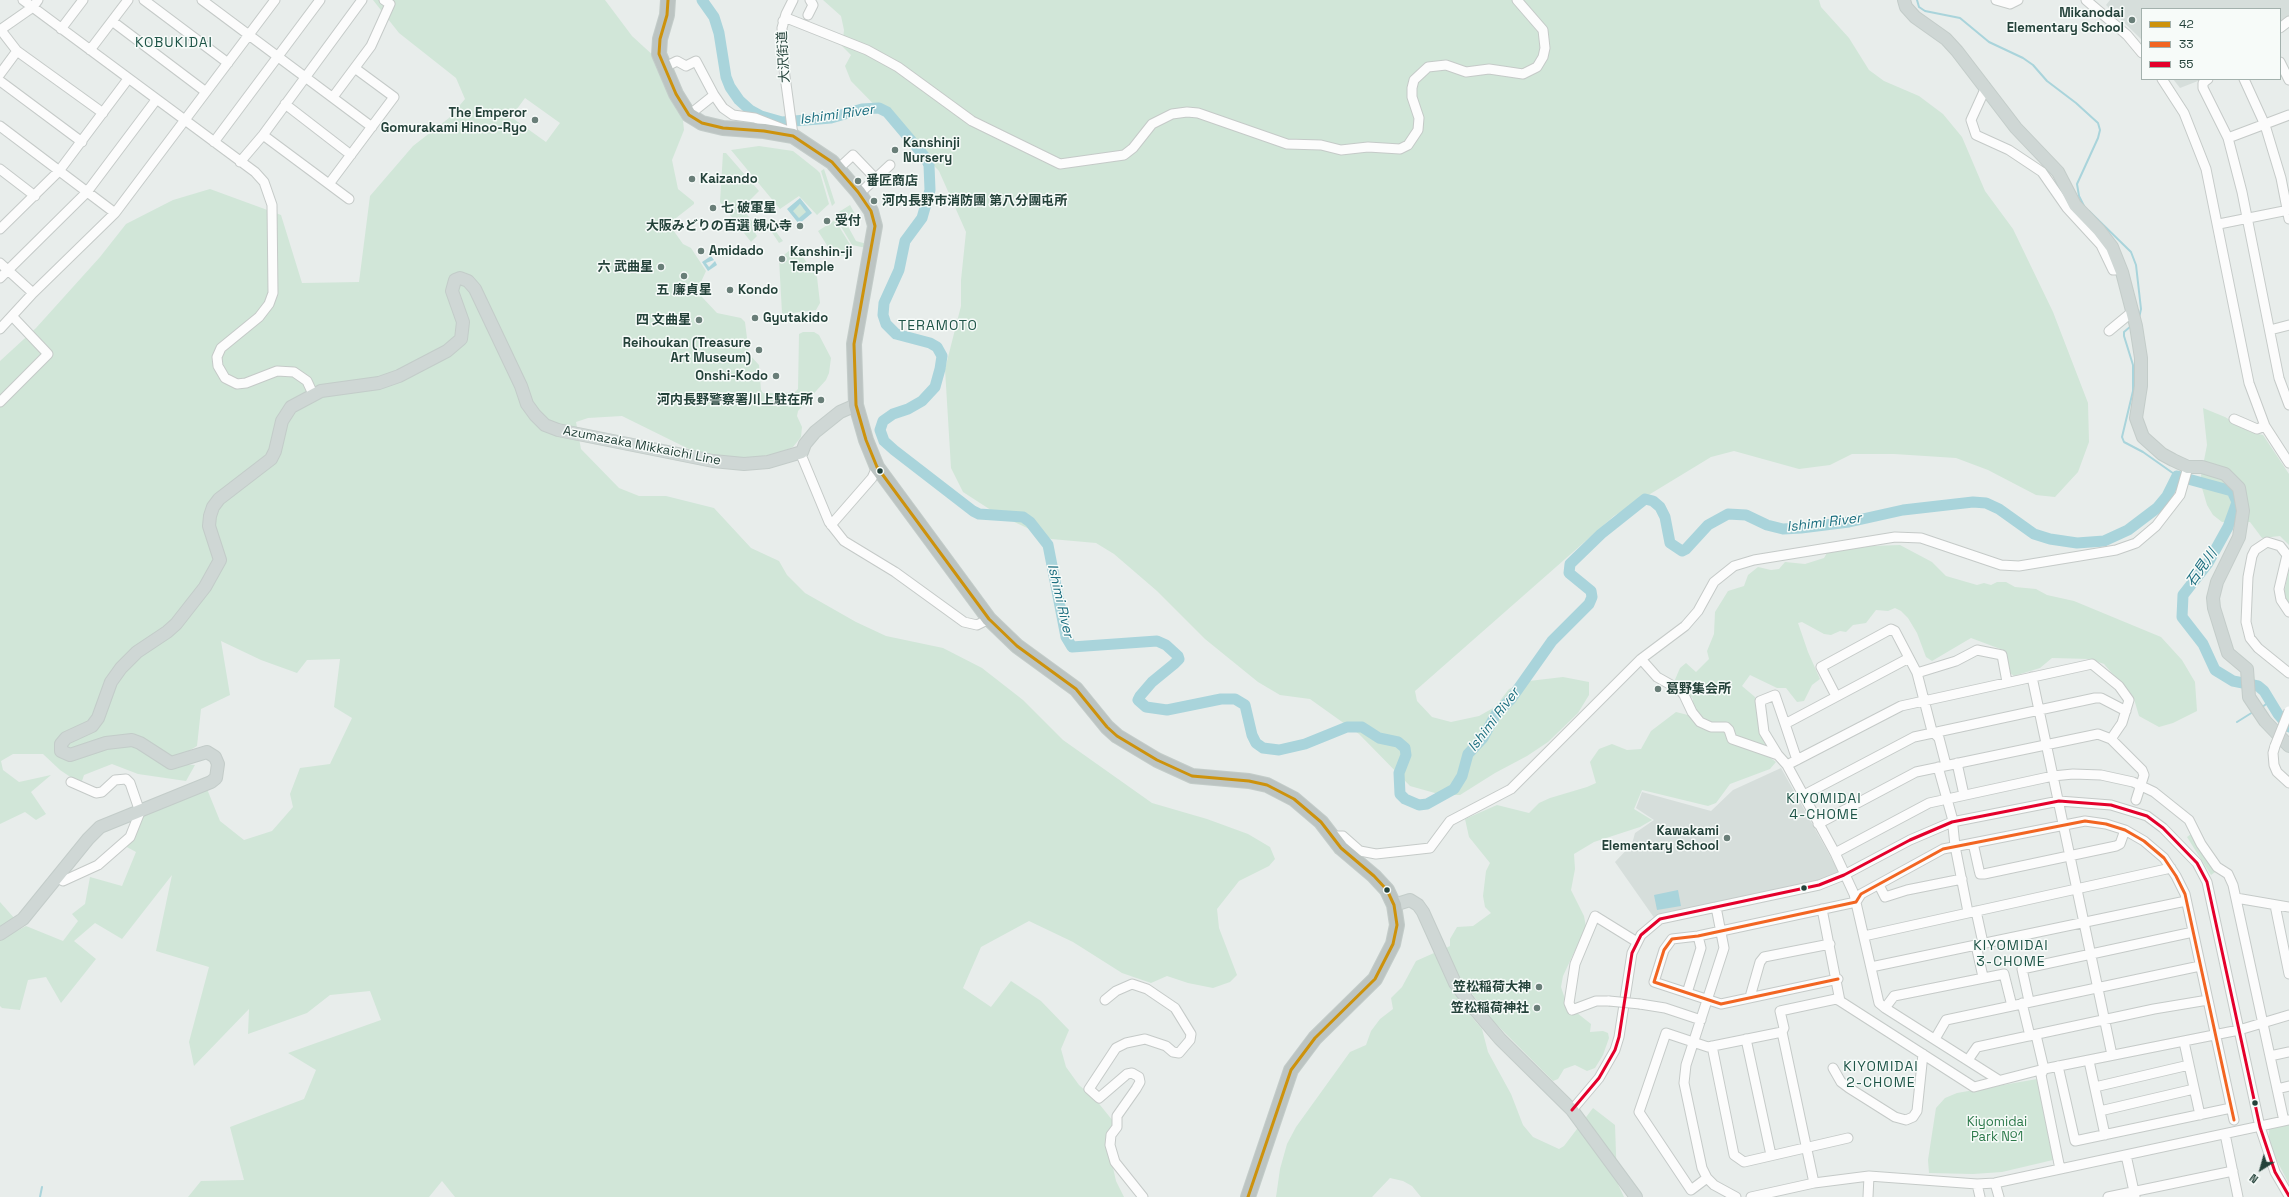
<!DOCTYPE html>
<html>
<head>
<meta charset="utf-8">
<style>
  body { margin:0 }
  #map { position:relative; width:2289px; height:1197px; overflow:hidden; background:#e8edeb; font-family:"Space Grotesk",sans-serif }
  canvas { display:block }
  .legend { position:absolute; left:2141px; top:8px; width:140px; height:72px; box-sizing:border-box; background:#f7fbf9; border:1px solid #a3b1ad; margin:0; padding:5px 7px; list-style:none; font-size:12px; color:#24423a }
  .legend li { display:flex; align-items:center; gap:8px; height:20px }
  .legend b { width:20px; border:1px solid #a3b1ad }
  .north { position:absolute; left:2241px; top:1149px; width:40px; height:40px; -webkit-text-stroke:3px #f7fbf9; paint-order:stroke; rotate:217deg; font-size:11px; font-weight:700; line-height:16px; text-align:center; color:#24423a }
  .north::after { content:''; display:block; margin:auto; width:14px; height:18px; background:#24423a; clip-path:polygon(50% 0,100% 100%,50% 72%,0 100%) }
</style>
</head>
<body>
<div id="map">
<canvas width="2289" height="1197"></canvas>
<ul class="legend">
<li><b style="height:5px;background:#cd920c"></b>42</li>
<li><b style="height:5px;background:#f26522"></b>33</li>
<li><b style="height:5px;background:#e4002b"></b>55</li>
</ul>
<div class="north">N</div>
</div>
<script>
const g = document.querySelector('canvas').getContext('2d');
g.lineJoin = 'round';
function fill(path, color) {
  g.fillStyle = color;
  g.fill(path, 'evenodd');
}
function poly(rows) {
  const path = new Path2D();
  for (const r of rows) {
    path.moveTo(r[0], r[1]);
    for (let i = 2; i < r.length; i += 2) path.lineTo(r[i], r[i + 1]);
  }
  return path;
}
function stroke(path, color, width, dash) {
  g.strokeStyle = color;
  g.lineWidth = width;
  g.lineCap = dash ? 'butt' : 'round';
  g.setLineDash(dash || []);
  g.stroke(path);
}
function label(font, color, halo, rows, align = 'center') {
  g.font = font + ' "Space Grotesk","Noto Sans JP",sans-serif';
  g.lineWidth = 3;
  g.setLineDash([]);
  g.textBaseline = 'middle';
  g.strokeStyle = halo;
  g.fillStyle = color;
  for (const [text, x, y, turn = 0] of rows) {
    g.save();
    g.translate(x, y);
    g.rotate((+turn || 0) * Math.PI / 180);
    g.textAlign = isNaN(turn) ? turn : align;
    if (halo) g.strokeText(text, 0, 0);
    g.fillText(text, 0, 0);
    g.restore();
  }
}
fill(poly([
  [2110,0,2289,0,2289,17,2280,23,2280,9,2142,9,2142,40,2106,5],
  [2173,79,2203,79,2180,88],
  [1781,768,1839,872,1820,882,1655,919,1615,862,1632,844,1635,833,1654,820,1636,808,1642,792,1711,811,1733,790]
]), '#d6dedb');
fill(poly([
  [373,0,605,0,632,36,656,58,682,111,684,130,672,160,678,189,694,202,694,204,676,218,671,227,683,244,691,248,706,271,701,282,702,297,717,313,741,318,745,322,749,354,759,365,761,390,763,393,794,393,798,389,799,334,803,332,814,332,819,335,831,358,829,373,826,380,798,411,797,416,802,427,801,437,793,447,776,454,743,459,697,453,622,416,588,418,576,422,581,449,619,488,639,496,666,496,714,508,751,548,779,561,787,575,805,593,856,622,886,636,943,648,982,668,1023,700,1063,740,1152,803,1207,819,1248,834,1270,847,1275,859,1269,866,1239,881,1217,909,1219,928,1237,975,1230,982,1213,988,1188,983,1167,976,1151,983,1122,973,1073,942,1029,921,981,947,963,988,991,1007,1011,981,1041,1001,1069,1030,1061,1049,1066,1067,1079,1085,1096,1100,1113,1121,1107,1141,1116,1181,1124,1197,455,1197,442,1181,429,1197,188,1197,201,1181,244,1180,230,1127,304,1099,316,1070,288,1053,381,1020,370,991,330,995,307,1013,248,1034,249,1009,194,1066,189,1042,209,967,156,951,172,875,122,939,95,923,74,941,96,959,61,1003,46,977,28,980,20,1010,2,1008,0,1006,0,940,26,926,63,941,78,921,72,914,85,904,90,877,122,886,136,852,125,846,143,814,207,789,220,821,244,840,272,831,293,807,290,794,300,768,330,764,352,718,334,707,340,659,307,660,297,673,261,660,221,641,230,695,201,709,197,746,169,763,195,765,186,781,138,774,112,764,84,775,81,784,60,770,43,754,13,754,1,761,3,770,19,782,51,775,31,792,46,814,36,820,25,812,0,824,0,361,36,328,100,257,126,224,173,200,210,189,281,215,302,283,359,282,370,196,413,146,449,118,465,99,456,78,399,33],
  [525,98,560,123,546,142,511,117],
  [823,0,1819,0,1821,7,1849,38,1869,70,1884,81,1919,96,1943,114,1962,137,1985,191,2013,229,2053,312,2088,403,2089,442,2078,472,2055,497,2036,495,1988,470,1956,458,1894,454,1852,454,1830,465,1799,469,1734,451,1711,457,1614,516,1415,691,1417,701,1432,717,1451,722,1479,716,1495,707,1509,689,1529,681,1563,677,1589,682,1589,695,1578,713,1548,742,1527,756,1495,773,1460,795,1442,795,1410,786,1359,734,1310,699,1280,695,1258,682,1205,639,1157,591,1114,554,1096,543,1051,539,997,514,963,492,951,468,945,369,961,306,961,280,966,232,939,171,851,81,845,66,851,55,842,46,844,30,841,16],
  [759,146,793,151,817,170,820,173,829,204,817,215,799,196,780,209,731,150],
  [723,153,726,153,759,191,742,208,752,221,752,228,757,236,751,242,720,202],
  [824,169,835,203,832,206,821,171],
  [800,204,807,212,799,219,792,210],
  [850,205,855,214,845,221,856,241,867,244,866,248,852,245,834,215],
  [835,220,851,246,848,254,835,258,818,231],
  [774,229,783,241,779,243,771,231],
  [795,246,817,277,820,303,816,310,784,314,782,313,779,259],
  [2203,408,2225,417,2250,432,2263,435,2289,474,2289,545,2280,536,2262,538,2250,522,2222,522,2213,515,2207,505,2200,481,2207,445],
  [1900,545,1932,562,1946,576,1977,585,1984,583,1991,585,1997,582,2006,582,2015,587,2036,589,2047,595,2074,601,2161,637,2182,660,2195,682,2197,711,2173,723,2159,727,2139,716,2134,699,2104,664,2090,659,2052,658,2040,668,2014,676,2010,673,2003,650,1971,638,1932,661,1926,657,1917,633,1908,618,1901,611,1895,608,1888,611,1876,610,1866,623,1853,625,1846,632,1840,631,1831,635,1824,634,1802,622,1798,623,1808,652,1820,679,1812,685,1804,701,1797,702,1786,688,1777,688,1750,675,1742,686,1755,697,1758,703,1768,756,1776,762,1770,769,1730,784,1716,803,1708,806,1642,790,1634,809,1652,820,1640,827,1594,842,1574,854,1575,869,1571,890,1584,916,1586,927,1563,976,1561,987,1567,1005,1591,1024,1590,1032,1603,1031,1608,1033,1609,1038,1603,1055,1595,1068,1587,1071,1575,1065,1564,1069,1558,1079,1553,1081,1491,1019,1458,975,1446,948,1450,946,1450,939,1457,927,1473,926,1491,913,1485,907,1483,896,1486,871,1490,863,1469,837,1465,819,1497,805,1529,813,1539,803,1550,798,1587,787,1596,783,1590,762,1599,749,1612,744,1627,750,1641,749,1651,731,1676,712,1688,715,1693,699,1682,687,1674,682,1680,668,1686,663,1696,672,1709,659,1707,651,1714,634,1715,612,1728,591,1744,586,1748,575,1758,567,1771,570,1779,569,1785,562,1805,564,1824,558,1828,551,1843,547],
  [2289,569,2289,607,2284,593],
  [2194,832,2218,870,2211,875,2187,837],
  [0,902,15,919,0,927],
  [1434,953,1466,1010,1482,1029,1488,1052,1511,1094,1523,1125,1533,1137,1559,1149,1564,1146,1593,1108,1615,1125,1617,1182,1624,1197,1421,1197,1412,1186,1403,1181,1390,1178,1372,1197,1276,1197,1280,1169,1287,1144,1296,1127,1350,1052,1366,1045,1371,1031,1380,1019,1393,1009,1391,998,1402,987,1416,961],
  [2037,1079,2053,1160,2002,1172,1973,1174,1929,1173,1928,1160,1936,1108,1945,1098,1957,1093],
  [2289,1124,2289,1184,2274,1155,2269,1137,2269,1128]
]), '#d1e6d8');
fill(poly([
  [800,198,812,213,799,224,787,209],
  [800,204,806,212,799,218,793,211],
  [711,256,714,260,706,263,709,267,715,261,717,265,708,271,702,262],
  [1678,890,1681,906,1657,910,1654,895]
]), '#a9d4db');
stroke(poly([
  [1917,0,1919,7,1925,11,1960,18,1989,42,2023,58,2033,65,2047,81,2076,103,2098,123,2100,130,2098,138,2077,184,2079,196,2084,206],
  [2089,211,2131,252,2136,265,2141,309,2139,318],
  [2131,326,2124,332,2124,336,2133,365,2133,391,2122,437,2124,442,2143,452,2177,476],
  [2261,708,2270,701],
  [2237,722,2253,712],
  [40,1197,42,1187]
]), '#a9d4db', 2);
stroke(poly([
  [702,0,714,17,719,33,726,77,730,87,739,100,750,110,761,116,782,122,831,118,862,109,879,108,887,112,925,157,929,165,930,190,922,218,905,241,899,270,884,303,883,315,886,324,896,334,930,343,937,347,942,356,940,369,935,387,922,401,908,409,893,414,883,421,880,430,884,441,894,450,973,511,979,514,1023,517,1030,522,1048,545,1066,637,1072,647,1157,641,1166,645,1178,656,1179,659,1174,664,1152,682,1140,696,1138,700,1146,707,1167,710,1221,699,1235,699,1245,705,1252,735,1256,743,1263,748,1279,750,1305,744,1347,727,1362,727,1379,738,1398,742,1405,748,1406,755,1399,773,1400,794,1405,799,1419,805,1427,804,1454,789,1462,776,1468,754,1483,738,1496,714,1511,699,1552,641,1589,604,1592,597,1591,591,1569,573,1570,564,1601,534,1645,499,1653,501,1660,507,1665,517,1670,543,1682,551,1686,549,1708,525,1728,514,1746,515,1767,525,1783,529,1801,528,1849,522,1903,510,1973,502,1986,503,1999,509,2034,534,2050,539,2077,543,2104,541,2128,530,2157,508,2167,496,2177,476,2232,491,2237,502,2228,527,2208,563,2183,595,2182,617,2203,644,2215,670,2233,681,2258,686,2264,691,2278,714,2289,727]
]), '#a9d4db', 11);
const minor = poly([
  [23,0,255,172,264,182,272,205,273,293,269,304,259,317,221,348,217,357,218,366,225,378,237,384,246,383,277,371,294,372,307,381,313,394],
  [144,0,228,63],
  [202,0,372,127],
  [1996,0,2010,4,2018,0],
  [2086,0,2127,35,2142,53],
  [808,15,813,5,810,0],
  [112,21,206,92],
  [783,21,789,19,867,50,898,67,972,121,1060,164,1124,155,1133,148,1152,124,1172,114,1187,112,1198,113,1287,144,1321,145,1341,150,1368,147,1400,149,1408,145,1418,130,1419,118,1412,97,1412,88,1414,80,1428,67,1446,65,1466,72,1489,69,1523,74,1537,67,1543,57,1545,48,1543,30,1517,0],
  [2280,28,2289,21],
  [0,29,17,51,103,113],
  [61,29,83,0],
  [0,30,33,7,38,0],
  [90,50,128,0],
  [2280,62,2289,80],
  [665,67,677,61,686,66,696,61,714,95,723,108,733,115,755,118,788,131],
  [0,74,17,51],
  [2162,79,2184,113,2206,169,2249,383,2265,426,2289,463],
  [2208,79,2203,83,2203,88,2228,138,2242,192,2279,378,2289,405],
  [2244,79,2265,125,2281,178,2289,219],
  [0,81,82,142],
  [1986,87,1971,120,1976,135,2009,150,2042,172,2067,208,2101,245,2113,270,2115,270,2113,260],
  [333,97,371,46,390,4,384,0],
  [285,104,351,155],
  [689,115,714,95],
  [0,126,115,213],
  [263,135,349,199],
  [793,135,784,69,782,28,786,14,793,0],
  [2228,138,2289,115],
  [214,142,320,0],
  [240,162,263,135,362,0],
  [0,169,35,196],
  [838,169,853,155,876,179],
  [329,184,394,97,356,69],
  [859,194,890,165],
  [2219,224,2289,210],
  [0,229,59,171,128,79],
  [0,263,33,293],
  [0,278,87,192,156,100],
  [0,329,33,293,115,213,275,0],
  [2270,330,2289,325],
  [2109,331,2132,312],
  [0,402,48,354,13,317],
  [2234,419,2257,429,2265,426],
  [802,452,802,457,829,522,844,541,895,572,964,622,977,625,989,619],
  [831,525,872,478,877,467],
  [2289,612,2281,600,2279,589,2287,555,2280,546,2267,542,2255,550,2252,556,2248,577,2246,622,2250,638,2258,648,2289,673],
  [1641,659,1657,677,1680,690,1684,695,1692,712,1700,722,1711,727,1726,727,1729,730,1732,739,1778,755,1787,765,1835,853,1854,894,1879,1003,1885,1008,1997,1079],
  [1917,673,1956,661,1977,650,2002,655,2007,682],
  [2032,677,2112,1055],
  [1836,696,1821,667,1891,629,1895,631,1917,673,1932,731,1939,738,1946,765],
  [2275,746,2273,753,2274,765,2277,772,2289,783],
  [1778,755,1764,732,1760,701,1775,695,1785,724],
  [1797,760,1785,724,1909,658],
  [1957,763,1964,795],
  [1787,765,1901,706,2092,664,2119,686,2129,700,2122,723,2111,739],
  [1938,767,1952,817,1955,846,1968,912],
  [1802,796,1914,737,2095,698,2101,698,2126,711],
  [1818,824,1916,772,2098,734,2111,739,2142,770,2144,775,2136,800],
  [1332,836,1343,836,1360,851,1376,854,1430,848,1450,821,1511,789,1641,659,1685,626,1698,611,1714,582,1734,566,1754,560,1895,537,1921,538,2001,565,2019,566,2116,550,2136,543,2156,526,2180,495,2188,467],
  [1973,843,1979,870,1980,874,1984,874,2116,846,2120,844,2125,830],
  [1835,853,1929,803,2053,776,2073,774,2101,775,2133,782,2154,792,2189,820,2201,844,2217,867,2228,874,2233,885,2284,1121],
  [57,877,63,881,98,865,130,837,140,812,130,783,126,779,115,780,102,792,96,793,71,782],
  [1879,885,1885,897,1907,890,1962,879],
  [2236,898,2289,907],
  [2275,905,2289,974],
  [1716,907,1724,948,1686,1065,1684,1083,1702,1168,1707,1178,1714,1185,1736,1197],
  [1822,909,1840,1001],
  [1976,911,1983,943],
  [1864,936,2171,868],
  [1976,945,1983,977],
  [1871,967,2186,901],
  [1838,979,1721,1004,1654,982,1664,950,1672,939,1698,936,1856,902,1861,894,1943,849,2085,821,2106,824,2125,830,2144,841,2164,858,2176,876,2185,894,2234,1120],
  [1687,993,1701,948,1698,936],
  [1750,997,1760,962,1764,957,1830,944],
  [1105,1000,1116,991,1132,984,1147,989,1175,1008,1191,1034,1190,1040,1179,1053,1173,1052,1166,1046,1145,1039,1126,1043,1116,1048,1089,1089,1099,1098,1127,1074,1132,1073,1139,1077,1140,1082,1136,1089,1117,1116,1117,1127,1111,1135,1110,1145,1115,1162,1143,1197],
  [1609,1001,1596,1001,1572,1010,1569,1003,1575,964,1595,916,1637,942],
  [2029,1001,2022,969,2193,932],
  [2022,1003,2030,1036],
  [1640,1004,1665,1008,1701,1020],
  [1885,1008,1894,996,2004,974,2012,1006],
  [2036,1035,2044,1069,2041,1075,2060,1169],
  [1746,1039,1771,1155],
  [1935,1039,1946,1020,2200,966],
  [2184,1042,2200,1115],
  [1712,1046,1734,1155,1744,1162,1848,1138],
  [2270,1056,2289,1052],
  [1968,1060,1977,1047,2154,1009,2208,1000],
  [2089,1061,2105,1135],
  [2058,1066,2075,1141,2231,1108],
  [1833,1068,1841,1082,1849,1088,1895,1117,1906,1120,1913,1117,1917,1111,1923,1054],
  [2095,1087,2189,1065],
  [2277,1089,2289,1086],
  [1572,1110,1599,1078,1615,1050,1619,1037,1632,953,1641,935,1660,919,1819,885,1844,875,1910,840,1952,822,2059,801,2111,805,2147,816,2163,828,2197,863,2207,882,2260,1127,2275,1172,2289,1196],
  [2100,1111,2194,1089],
  [2225,1134,2238,1197],
  [2126,1155,2135,1196],
  [1707,1178,1691,1190,1639,1112,1666,1033,1708,1047,1782,1032],
  [1814,1183,1782,1032,1784,1028,1780,1011,1836,999,1840,1001,1974,1087,2044,1069,2239,1030,2289,1015],
  [1995,1183,1999,1197],
  [1977,1184,1980,1197],
  [1751,1197,1814,1183,1869,1176,1977,1184,1995,1183,2289,1120],
  [1868,1197,1869,1176],
  [2108,1197,2233,1171]
]);
const major = poly([
  [1904,0,1906,7,1915,17,1946,39,1957,51,2016,128,2058,172,2075,205,2099,230,2112,247,2122,272,2136,326,2141,358,2141,386,2136,418,2143,437,2162,454,2173,460,2188,467,2202,467,2225,474,2239,488,2243,511,2239,537,2217,582,2213,598,2214,608,2228,653,2247,669,2249,697,2265,721,2289,746],
  [1394,905,1410,900,1418,905,1423,912,1455,983,1472,1006,1500,1039,1572,1110,1636,1197],
  [0,934,23,919,88,839,100,827,211,782,216,778,218,764,215,757,207,752,171,763,140,743,132,740,106,743,70,755,61,751,61,744,66,738,92,726,98,718,111,682,121,668,137,652,167,632,176,624,205,587,220,560,209,526,210,516,213,507,219,499,271,459,275,451,282,421,291,407,321,391,379,383,399,376,447,351,461,339,463,322,452,291,455,280,460,278,468,281,475,289,521,386,527,404,535,415,545,425,558,430,713,461,744,464,768,462,802,452,805,444,815,432,840,412,856,405]
]);
const highway = poly([
  [668,0,667,15,660,39,659,54,676,94,689,115,702,123,723,128,764,131,793,136,832,162,858,192,871,211,875,226,854,344,856,405,866,440,877,467,989,619,1017,646,1076,689,1107,727,1117,736,1157,760,1192,776,1249,781,1267,785,1294,799,1321,822,1341,848,1374,876,1387,890,1394,905,1397,925,1393,944,1375,979,1315,1038,1291,1070,1248,1197]
]);
stroke(minor, '#c5cac8', 11);
stroke(major, '#c3ccc9', 14);
stroke(highway, '#c3ccc9', 16);
stroke(minor, '#fcfcfc', 9);
stroke(major, '#cfd7d5', 12);
stroke(highway, '#bcc4c2', 14);
const minorBridge = poly([
  [2275,746,2289,711],
  [1609,1001,1640,1004]
]);
stroke(minorBridge, '#c5cac8', 11, []);
stroke(minorBridge, '#fcfcfc', 9);
stroke(poly([
  [668,0,667,15,660,39,659,54,676,94,689,115,702,123,723,128,764,131,793,136,832,162,858,192,871,211,875,226,854,344,856,405,866,440,877,467,989,619,1017,646,1076,689,1107,727,1117,736,1157,760,1192,776,1249,781,1267,785,1294,799,1321,822,1341,848,1374,876,1387,890,1394,905,1397,925,1393,944,1375,979,1315,1038,1291,1070,1248,1197]
]), '#cd920c', 3);
stroke(poly([
  [1838,979,1721,1004,1654,982,1664,950,1672,939,1698,936,1856,902,1861,894,1943,849,2085,821,2106,824,2125,830,2144,841,2164,858,2176,876,2185,894,2234,1120]
]), '#f26522', 3);
stroke(poly([
  [1572,1110,1599,1078,1615,1050,1619,1037,1632,953,1641,935,1660,919,1819,885,1844,875,1910,840,1952,822,2059,801,2111,805,2147,816,2163,828,2197,863,2207,882,2260,1127,2275,1172,2289,1196]
]), '#e4002b', 3);
for (const [x, y, r, color] of [
  [2132,20,4,"#697e78"],
  [535,120,4,"#697e78"],
  [895,150,4,"#697e78"],
  [692,179,4,"#697e78"],
  [858,181,4,"#697e78"],
  [874,201,4,"#697e78"],
  [713,208,4,"#697e78"],
  [827,221,4,"#697e78"],
  [800,226,4,"#697e78"],
  [701,251,4,"#697e78"],
  [782,259,4,"#697e78"],
  [661,267,4,"#697e78"],
  [684,276,4,"#697e78"],
  [730,290,4,"#697e78"],
  [755,318,4,"#697e78"],
  [699,320,4,"#697e78"],
  [759,350,4,"#697e78"],
  [776,376,4,"#697e78"],
  [821,400,4,"#697e78"],
  [880,471,3.5,"#24423a"],
  [1658,689,4,"#697e78"],
  [1727,838,4,"#697e78"],
  [1804,888,3.5,"#24423a"],
  [1387,890,3.5,"#24423a"],
  [1539,987,4,"#697e78"],
  [1537,1008,4,"#697e78"],
  [2255,1103,3.5,"#24423a"]
]) {
  const dot = new Path2D();
  dot.arc(x, y, r, 0, 2 * Math.PI);
  g.fillStyle = color;
  g.fill(dot);
  stroke(dot, '#f7fbf9', 1.5);
}
label('bold 13px', '#24423a', '#f7fbf9', [
  ["Mikanodai",2124,13],
  ["Elementary School",2124,28],
  ["The Emperor",527,113],
  ["Gomurakami Hinoo-Ryo",527,128],
  ["Kanshinji",903,143,"left"],
  ["Nursery",903,158,"left"],
  ["Kaizando",700,179,"left"],
  ["番匠商店",866,181,"left"],
  ["河内長野市消防團 第八分團屯所",882,201,"left"],
  ["七 破軍星",721,208,"left"],
  ["受付",835,221,"left"],
  ["大阪みどりの百選 観心寺",792,226],
  ["Amidado",709,251,"left"],
  ["Kanshin-ji",790,252,"left"],
  ["Temple",790,267,"left"],
  ["六 武曲星",653,267],
  ["五 廉貞星",684,290,"center"],
  ["Kondo",738,290,"left"],
  ["Gyutakido",763,318,"left"],
  ["四 文曲星",691,320],
  ["Reihoukan (Treasure",751,343],
  ["Art Museum)",751,358],
  ["Onshi-Kodo",768,376],
  ["河内長野警察署川上駐在所",813,400],
  ["葛野集会所",1666,689,"left"],
  ["Kawakami",1719,831],
  ["Elementary School",1719,846],
  ["笠松稲荷大神",1531,987],
  ["笠松稲荷神社",1529,1008]
], 'right');
label('13px', '#24423a', '#f7fbf9', [
  ["大沢街道",784,57,-93],
  ["Azumazaka Mikkaichi Line",642,446,11]
]);
label('13px', '#2d7a4b', '#f7fbf9', [
  ["Kiyomidai",1997,1122],
  ["Park №1",1997,1137]
]);
g.letterSpacing = '1px';
label('14px', '#1f5548', '#f7fbf9', [
  ["KOBUKIDAI",174,43],
  ["TERAMOTO",938,326],
  ["KIYOMIDAI",1824,799],
  ["4-CHOME",1824,815],
  ["KIYOMIDAI",2011,946],
  ["3-CHOME",2011,962],
  ["KIYOMIDAI",1881,1067],
  ["2-CHOME",1881,1083]
]);
g.letterSpacing = '0px';
label('italic 14px', '#1c6f80', '#f7fbf9', [
  ["Ishimi River",837,115,-8],
  ["Ishimi River",1824,523,-7],
  ["石見川",2202,568,-55],
  ["Ishimi River",1060,601,77],
  ["Ishimi River",1494,720,-53]
]);
</script>
</body>
</html>
